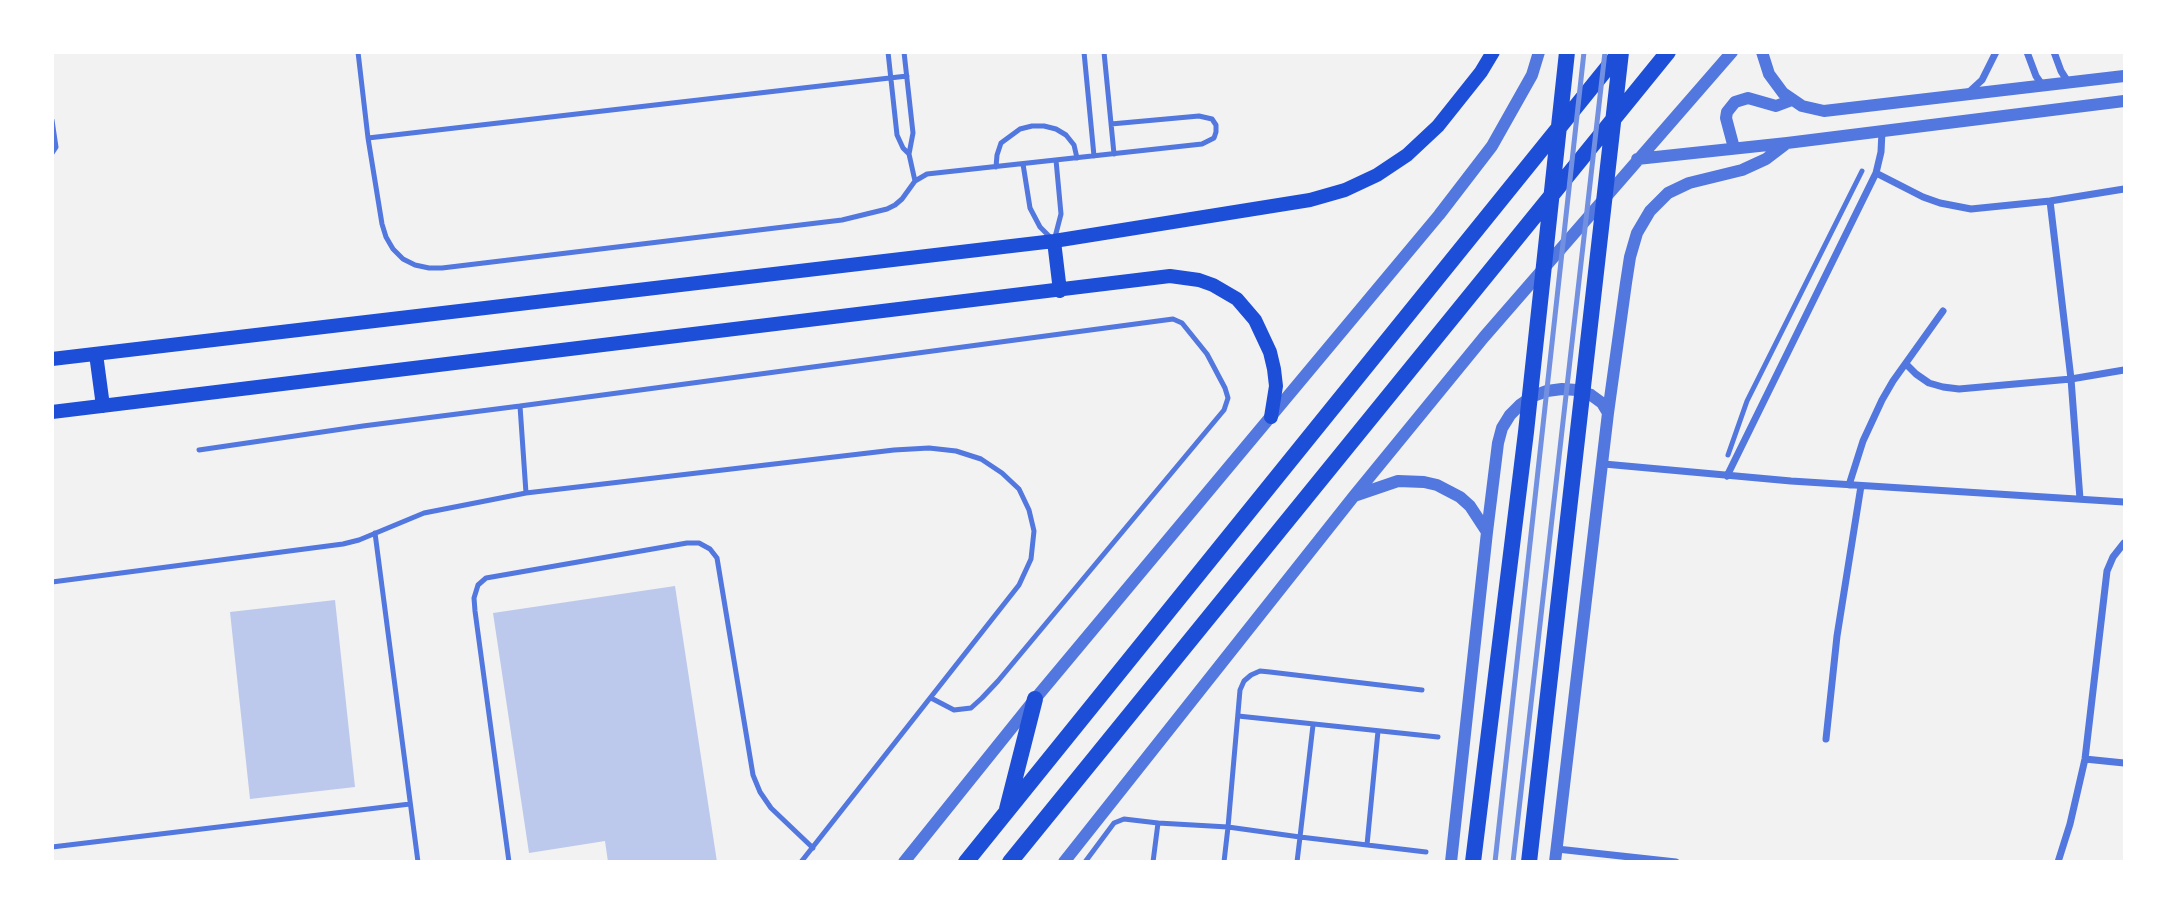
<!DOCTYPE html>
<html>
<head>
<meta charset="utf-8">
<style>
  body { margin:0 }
  #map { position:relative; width:2177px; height:914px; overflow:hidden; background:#f2f2f2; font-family:"Public Sans",sans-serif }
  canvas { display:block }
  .frame { position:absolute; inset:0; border:54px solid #fff; pointer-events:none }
</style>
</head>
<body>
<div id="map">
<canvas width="2177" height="914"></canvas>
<div class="frame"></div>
</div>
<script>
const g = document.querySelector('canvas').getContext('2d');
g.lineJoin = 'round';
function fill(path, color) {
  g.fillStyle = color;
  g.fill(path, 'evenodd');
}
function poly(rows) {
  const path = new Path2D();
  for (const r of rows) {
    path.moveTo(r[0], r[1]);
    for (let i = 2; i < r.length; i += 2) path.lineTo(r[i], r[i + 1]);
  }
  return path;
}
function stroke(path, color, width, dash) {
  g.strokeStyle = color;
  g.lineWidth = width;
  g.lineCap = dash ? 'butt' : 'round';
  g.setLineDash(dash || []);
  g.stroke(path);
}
fill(poly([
  [675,586,717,862,608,862,605,841,529,853,493,613],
  [335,600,355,787,250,799,230,612]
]), '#bdc9ec');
stroke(poly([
  [358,52,368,138,382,224,386,237,393,249,403,259,415,265,429,268,442,268,842,220,887,209,895,205,902,199,915,181,927,174,1202,144,1214,138,1216,132,1216,125,1212,119,1199,116,1111,124],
  [888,52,897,135,903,148,909,154,915,181],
  [904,52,913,133,909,154],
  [1084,52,1094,156],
  [1104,52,1114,154],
  [52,120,56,147,52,153],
  [368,138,907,76],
  [1023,164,1030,208,1040,227,1054,241,1061,214,1056,160],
  [996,167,997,155,1001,143,1020,129,1032,126,1044,126,1056,129,1066,135,1074,145,1077,158],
  [199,450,363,426,520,406],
  [1728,455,1747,401,1862,171],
  [526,493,520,406,1173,319,1182,323,1207,354,1225,388,1228,398,1224,410,998,681,982,698,971,708,954,710,931,698],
  [375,533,418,862],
  [52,582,343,544,359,540,424,513,526,493,894,450,929,448,956,451,981,459,1002,473,1019,489,1029,510,1034,531,1031,559,1019,585,801,862],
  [1238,716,1438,737],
  [1367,845,1378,731],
  [52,847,410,804],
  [509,862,475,611,474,598,478,585,486,578,687,543,699,543,710,549,717,558,753,775,760,792,771,808,813,848],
  [1085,862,1114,823,1124,819,1158,823],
  [1153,862,1158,823,1228,827,1240,690,1244,681,1251,675,1260,671,1270,672,1422,690],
  [1224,862,1228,827,1300,837,1313,725],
  [1297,862,1300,837,1426,852]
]), '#5277de', 5);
stroke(poly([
  [2027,52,2036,76,2043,86],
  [2054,52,2061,71,2068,82],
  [1969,92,1982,80,1996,52],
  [1876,173,1923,197,1940,203,1971,209,2050,201,2124,189],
  [2050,201,2071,379,2080,499],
  [1906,364,1916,374,1929,383,1943,387,1959,389,2071,379,2124,370],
  [1604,464,1791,481,2124,502],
  [1727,476,1876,173,1881,152,1882,131],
  [1849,485,1863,441,1882,400,1893,381,1943,311],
  [1826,739,1837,636,1861,486],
  [2085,759,2124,763],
  [1557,849,1676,862],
  [2058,862,2070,824,2085,759,2107,571,2113,557,2124,543]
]), '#5277de', 7);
stroke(poly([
  [1762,52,1769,74,1783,93,1802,106,1824,111,2124,76],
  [1734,148,1726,118,1727,112,1735,102,1748,98,1776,106,1792,100],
  [1637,159,1787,143,2124,101],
  [1354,496,1398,481,1424,482,1437,485,1460,497,1470,506,1487,532,1451,862],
  [1487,532,1498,443,1502,428,1510,415,1520,405,1533,396,1547,391,1562,389,1577,390,1591,395,1602,403,1608,413],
  [904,862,1035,699,1439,215,1492,146,1532,75,1539,52],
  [1064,862,1354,496,1484,337,1732,52],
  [1555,862,1608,413,1626,283,1630,257,1637,233,1650,211,1668,193,1689,183,1742,170,1766,159,1787,143]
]), '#5277de', 12);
stroke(poly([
  [1054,241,1060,291],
  [96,354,103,406],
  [52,359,1054,241,1310,200,1345,190,1377,175,1407,155,1438,126,1481,72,1493,52],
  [52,412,1170,276,1199,280,1213,285,1237,299,1255,320,1270,352,1274,369,1276,386,1271,417]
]), '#1d4ed8', 14);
stroke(poly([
  [1007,809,1035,699],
  [966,862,1620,52],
  [1010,862,1668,52],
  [1473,862,1526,432,1567,52],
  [1529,862,1621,52]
]), '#1d4ed8', 16);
stroke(poly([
  [1495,862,1584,52],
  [1513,862,1605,52]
]), '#7290e2', 5);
</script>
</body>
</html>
